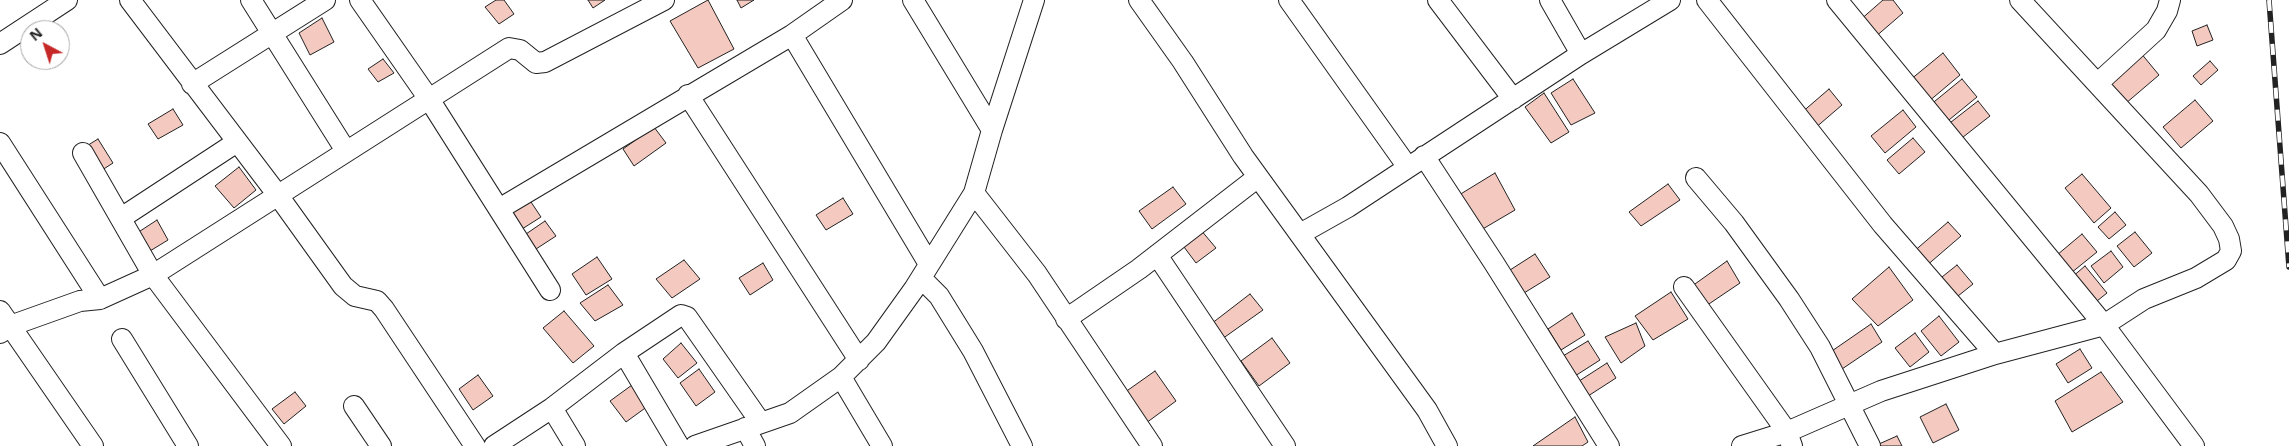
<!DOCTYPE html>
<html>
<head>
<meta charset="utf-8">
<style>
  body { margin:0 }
  #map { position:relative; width:2289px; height:446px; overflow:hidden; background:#fff; font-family:"Noto Sans",sans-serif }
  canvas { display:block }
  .north { position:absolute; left:20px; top:20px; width:50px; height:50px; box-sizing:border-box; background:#fff; border:1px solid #a7a7a7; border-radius:50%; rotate:320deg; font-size:14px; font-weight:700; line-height:20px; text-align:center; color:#222 }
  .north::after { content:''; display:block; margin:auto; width:18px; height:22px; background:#c62828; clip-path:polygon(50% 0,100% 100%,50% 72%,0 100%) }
</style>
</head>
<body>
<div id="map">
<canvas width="2289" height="446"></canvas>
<div class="north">N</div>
</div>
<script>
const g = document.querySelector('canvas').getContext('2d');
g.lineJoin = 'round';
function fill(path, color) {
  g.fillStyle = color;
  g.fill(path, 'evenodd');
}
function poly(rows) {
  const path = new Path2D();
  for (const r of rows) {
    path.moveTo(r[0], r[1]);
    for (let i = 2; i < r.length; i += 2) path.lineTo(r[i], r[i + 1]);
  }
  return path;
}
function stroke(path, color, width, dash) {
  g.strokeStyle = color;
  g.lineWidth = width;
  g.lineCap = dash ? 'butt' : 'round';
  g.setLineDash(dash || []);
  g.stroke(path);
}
const building = poly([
  [496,0,504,0,514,14,499,24,485,7,496,0],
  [588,0,605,0,593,8,588,0],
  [708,0,734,49,698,68,670,21,708,0],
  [737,0,754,0,741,8,737,0],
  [1883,0,1893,0,1903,13,1874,38,1859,21,1883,0],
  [322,18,334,42,310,55,299,33,322,18],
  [2207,25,2213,40,2197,46,2192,31,2207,25],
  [2140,52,2159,75,2125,104,2107,83,2140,52],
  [1943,53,1960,75,1928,102,1910,80,1943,53],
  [383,59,394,73,378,82,368,69,383,59],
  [2210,61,2218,70,2201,85,2193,76,2210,61],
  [1573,79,1595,113,1571,125,1551,93,1573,79],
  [1962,79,1977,97,1944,124,1929,106,1962,79],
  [1829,89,1842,105,1814,129,1800,114,1829,89],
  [1544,93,1569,132,1551,143,1525,107,1544,93],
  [2195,100,2213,121,2181,148,2163,127,2195,100],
  [1978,101,1990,116,1958,141,1946,126,1978,101],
  [173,109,183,125,158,139,148,124,173,109],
  [1903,110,1916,127,1885,153,1871,136,1903,110],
  [654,127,666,143,634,166,623,149,654,127],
  [1913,138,1925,152,1899,174,1887,160,1913,138],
  [98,139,113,163,99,172,85,147,98,139],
  [239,167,256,190,234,208,215,186,239,167],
  [1495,173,1515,210,1481,230,1459,195,1495,173],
  [2082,174,2111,208,2094,223,2065,188,2082,174],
  [1668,184,1680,200,1641,226,1629,212,1668,184],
  [1173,187,1186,204,1152,229,1139,211,1173,187],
  [843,198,853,214,826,230,816,215,843,198],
  [529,199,541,217,522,229,510,212,529,199],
  [2115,212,2126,225,2109,239,2098,227,2115,212],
  [157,220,168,240,145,254,134,235,157,220],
  [545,221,556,236,536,249,526,234,545,221],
  [1948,222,1961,236,1925,267,1912,253,1948,222],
  [1200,229,1216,248,1196,263,1181,243,1200,229],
  [2135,232,2152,253,2134,267,2117,246,2135,232],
  [2082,234,2097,252,2071,273,2057,255,2082,234],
  [2111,251,2123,267,2104,283,2091,266,2111,251],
  [1535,254,1550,277,1524,293,1510,270,1535,254],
  [597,257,612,279,586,295,572,274,597,257],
  [684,260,700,279,672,298,656,279,684,260],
  [1727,261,1740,283,1700,310,1688,289,1727,261],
  [763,263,773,280,750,295,739,278,763,263],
  [1957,265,1973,284,1953,300,1937,281,1957,265],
  [2085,266,2107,293,2092,305,2071,278,2085,266],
  [1889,267,1913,300,1878,326,1852,299,1889,267],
  [608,285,623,305,595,321,580,303,608,285],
  [1671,292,1688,319,1653,340,1635,316,1671,292],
  [1250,294,1263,310,1222,339,1211,324,1250,294],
  [564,311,594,346,573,363,543,328,564,311],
  [1572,313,1585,335,1561,350,1548,329,1572,313],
  [1939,316,1959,342,1941,356,1921,331,1939,316],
  [1636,323,1645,346,1621,363,1605,337,1636,323],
  [1871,324,1882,342,1842,369,1829,353,1871,324],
  [1915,333,1929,352,1910,367,1895,348,1915,333],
  [1272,338,1290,363,1259,386,1241,361,1272,338],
  [1588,341,1600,360,1575,376,1563,356,1588,341],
  [681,343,697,363,678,378,663,359,681,343],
  [2080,349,2092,368,2068,383,2056,364,2080,349],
  [1607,363,1616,378,1585,398,1576,383,1607,363],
  [699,369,715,392,696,406,680,383,699,369],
  [1155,371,1176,401,1142,426,1121,395,1155,371],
  [2101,372,2123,402,2072,432,2055,401,2101,372],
  [478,375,493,396,473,410,459,389,478,375],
  [632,385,648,406,626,422,610,401,632,385],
  [295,392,306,406,284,424,272,409,295,392],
  [1946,404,1959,430,1933,443,1920,417,1946,404],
  [1575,417,1588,442,1582,446,1533,446,1575,417],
  [1897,436,1902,446,1880,446,1879,444,1897,436]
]);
fill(building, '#f3c9c0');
stroke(building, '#222', 1);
const minor = poly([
  [130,0,277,194,343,286,355,296,377,301,384,309,475,446],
  [251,0,346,151],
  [360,0,429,99,550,290],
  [913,0,992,130],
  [1139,0,1183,62,1243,156,1427,410,1447,446],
  [1289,0,1407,166],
  [1438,0,1513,99],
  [1550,0,1581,54],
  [1707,0,1883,225,1995,354],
  [1837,0,2104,325,2194,446],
  [792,35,929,264],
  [0,44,67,0],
  [2098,83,2156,30,2167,11,2170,0],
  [192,84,325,0],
  [688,95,859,360],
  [0,143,100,299],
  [83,153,153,275,281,446],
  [1424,156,1494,263,1609,446],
  [1696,178,1734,223,1789,299,1820,347,1870,446],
  [974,193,1037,274,1152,446],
  [499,209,792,35,842,0],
  [121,218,237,142],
  [1300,234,1348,207,1581,54,1670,0],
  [1157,255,1285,446],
  [921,278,939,296,973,351,1022,446],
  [1684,287,1787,432,1792,446],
  [0,311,93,446],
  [1066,319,1139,269,1258,177],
  [0,333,10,326,80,301,100,299,153,275,509,48,520,50,536,63,545,62,664,0],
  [122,339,188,446],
  [624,353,679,446],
  [841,377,882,446],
  [354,406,381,446],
  [552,408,575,446],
  [745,428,755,446],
  [494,446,552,408,624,353,681,315,687,317,761,423],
  [695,446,790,413,841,377,876,342,914,289,974,193,992,130,1034,0],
  [1742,446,1787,432,1881,391,1995,354,2104,325,2144,299,2196,278,2226,260,2231,251,2229,239,2223,226,2199,194,2020,0]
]);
stroke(minor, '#222', 22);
stroke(minor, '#fff', 20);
const rail = poly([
  [2269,0,2289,267]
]);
stroke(rail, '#222', 5.5);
stroke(rail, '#fff', 4, [11]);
</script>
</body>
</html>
